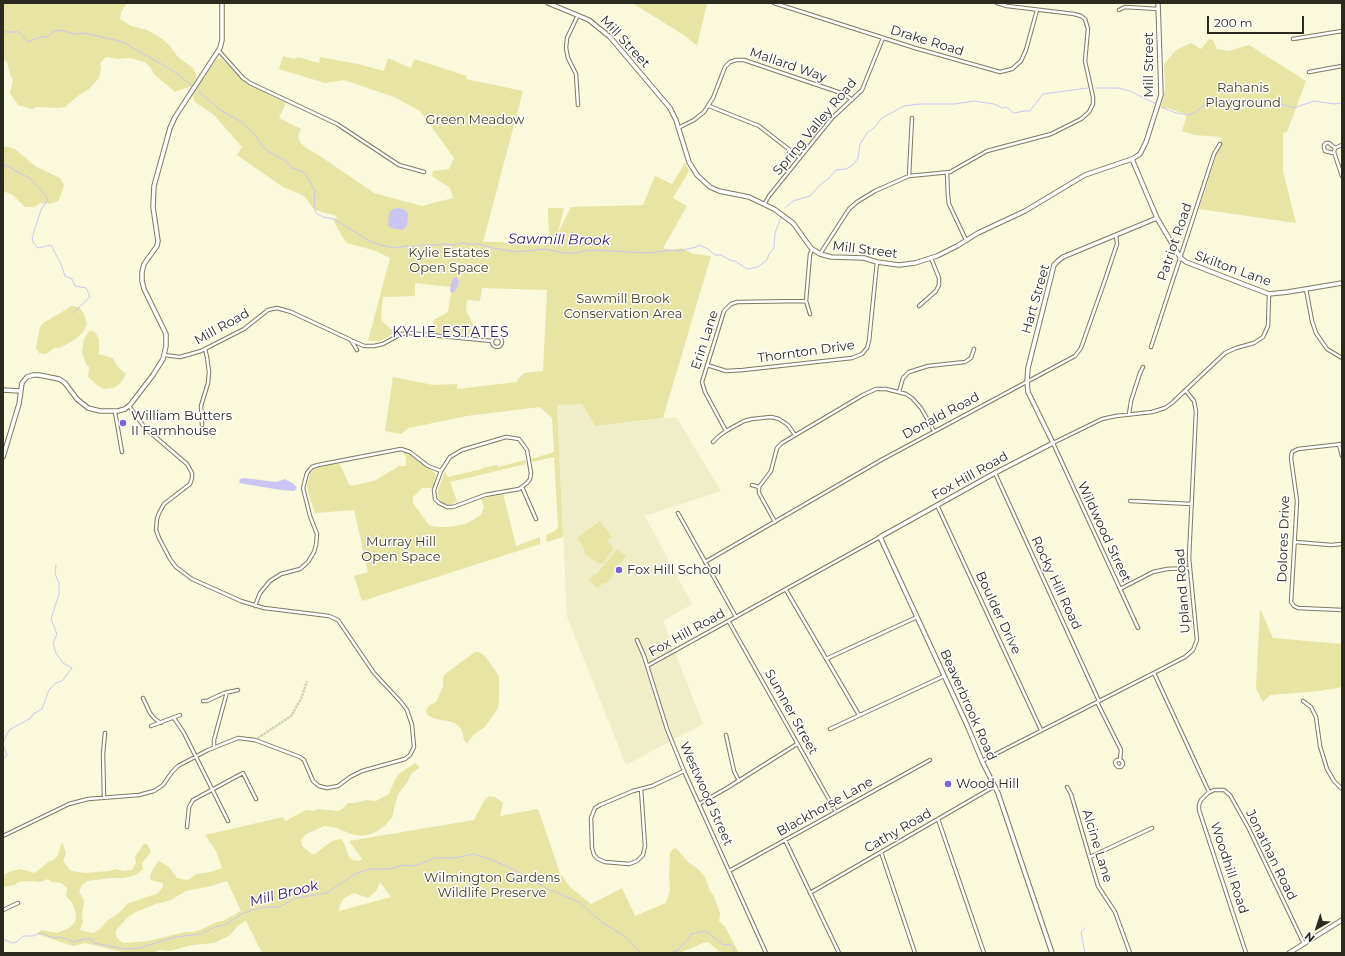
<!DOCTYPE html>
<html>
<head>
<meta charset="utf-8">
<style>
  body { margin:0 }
  #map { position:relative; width:1345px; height:956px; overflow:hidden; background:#faf9dc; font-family:Montserrat,sans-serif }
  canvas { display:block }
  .frame { position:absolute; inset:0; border:4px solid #2a2a1f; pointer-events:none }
  .north { position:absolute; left:1297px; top:908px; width:40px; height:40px; -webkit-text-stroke:3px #fff; paint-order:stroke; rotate:219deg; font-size:11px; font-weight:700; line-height:16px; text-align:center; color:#2a2a1f }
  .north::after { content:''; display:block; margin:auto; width:14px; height:18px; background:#2a2a1f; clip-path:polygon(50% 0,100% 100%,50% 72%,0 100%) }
  .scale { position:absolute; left:1207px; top:16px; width:97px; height:18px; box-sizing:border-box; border:2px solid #2a2a1f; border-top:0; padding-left:5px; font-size:12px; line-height:14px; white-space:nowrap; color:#2a2a1f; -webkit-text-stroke:3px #fff; paint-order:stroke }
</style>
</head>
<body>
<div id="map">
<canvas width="1345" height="956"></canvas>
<div class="frame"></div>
<div class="north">N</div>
<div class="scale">200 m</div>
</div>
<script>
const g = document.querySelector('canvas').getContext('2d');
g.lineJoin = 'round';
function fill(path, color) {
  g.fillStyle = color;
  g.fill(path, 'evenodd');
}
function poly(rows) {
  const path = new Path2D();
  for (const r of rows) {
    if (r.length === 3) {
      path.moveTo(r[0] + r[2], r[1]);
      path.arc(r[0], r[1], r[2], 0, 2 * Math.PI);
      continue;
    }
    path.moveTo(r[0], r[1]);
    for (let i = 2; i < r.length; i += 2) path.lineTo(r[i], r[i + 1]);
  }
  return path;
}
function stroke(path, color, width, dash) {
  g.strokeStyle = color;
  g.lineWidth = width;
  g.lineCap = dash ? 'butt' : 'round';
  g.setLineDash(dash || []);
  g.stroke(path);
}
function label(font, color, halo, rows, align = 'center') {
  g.font = font + ' Montserrat,sans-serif';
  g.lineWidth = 3;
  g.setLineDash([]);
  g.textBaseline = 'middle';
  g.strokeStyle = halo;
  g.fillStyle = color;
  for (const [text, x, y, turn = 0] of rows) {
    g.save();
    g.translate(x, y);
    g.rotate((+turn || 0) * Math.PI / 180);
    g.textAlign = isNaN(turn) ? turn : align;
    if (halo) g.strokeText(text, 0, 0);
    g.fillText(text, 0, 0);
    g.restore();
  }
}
fill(poly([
  [582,403,595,426,676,417,721,491,645,516,692,604,663,621,703,724,626,765,567,617,557,405]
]), '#efeec9');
fill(poly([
  [3,3,127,3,121,12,120,19,131,26,147,30,161,38,169,45,178,57,193,68,196,74,196,79,192,86,189,87,175,92,155,75,150,67,145,62,129,58,118,59,106,57,100,63,101,68,99,78,88,90,79,95,65,107,58,108,37,107,32,109,18,105,10,93,13,79,11,76,7,63,3,58],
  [632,3,707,3,697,46,684,35],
  [1209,39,1213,40,1217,49,1229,51,1249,45,1306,81,1287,132,1283,133,1283,171,1296,223,1199,209,1222,137,1194,135,1182,131,1187,115,1168,108,1161,108,1165,89,1164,64,1176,50,1191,43,1201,49],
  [283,56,294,59,298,57,319,63,320,57,358,64,384,71,388,58,411,68,414,59,467,76,466,79,523,91,483,242,499,242,527,245,549,243,548,208,564,208,558,233,571,207,643,205,655,176,672,184,685,163,689,171,673,198,687,206,663,248,672,250,681,248,693,254,711,256,663,418,595,426,582,404,557,405,563,537,547,542,546,535,555,531,558,527,554,457,532,462,531,459,554,452,552,418,540,407,467,416,409,428,401,434,385,431,393,377,433,385,457,384,457,389,517,382,518,379,524,373,543,371,547,290,482,288,480,301,467,300,466,310,473,324,469,335,432,332,434,320,448,312,452,287,415,283,415,296,383,297,381,317,382,321,395,333,380,341,368,341,390,258,376,251,347,243,344,240,334,221,334,219,338,218,334,215,321,212,313,208,304,196,283,187,237,155,242,147,214,115,195,102,192,94,217,59,221,58,247,83,286,103,279,118,301,129,298,136,300,142,306,148,317,154,374,193,422,206,453,198,450,188,432,176,433,171,449,169,454,158,420,111,394,97,344,80,325,83,279,69],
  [3,146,15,149,35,166,60,178,64,185,61,195,58,201,50,204,40,203,34,207,25,207,13,195,3,191],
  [72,306,79,307,84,314,87,324,83,332,76,339,60,348,54,348,46,354,39,353,36,348,40,327,43,323],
  [90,330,95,332,99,339,99,354,113,358,117,366,126,374,120,384,113,388,104,389,98,386,88,377,89,367,86,364,82,353,84,339],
  [403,452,411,454,417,458,425,466,434,472,436,475,433,488,422,488,413,497,413,503,429,525,436,527,449,527,466,524,481,515,484,507,481,499,503,494,516,546,540,537,540,544,362,601,354,576,368,572,354,510,315,513,307,489,307,484,310,474,315,468,339,463,350,486,374,481,399,466,406,466,406,457],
  [525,460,526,464,450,482,457,501,451,505,443,503,438,497,438,490,445,471,448,477,482,469,482,468,497,465,498,467],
  [600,521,612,537,607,541,612,546,613,549,604,563,600,564,584,554,585,550,577,538],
  [617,549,626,556,620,564,621,565,606,584,604,582,598,588,589,581,594,574,596,575],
  [1260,609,1273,638,1342,644,1342,687,1320,691,1270,695,1263,702,1256,688],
  [475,652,479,652,485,656,499,676,499,701,498,708,485,727,474,734,467,744,464,740,462,730,455,723,433,718,428,715,426,711,429,705,435,703,438,698,443,686,443,678,445,674],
  [415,763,419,767,419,768,411,774,407,783,398,794,392,817,385,826,374,833,362,836,351,834,337,828,324,826,306,834,301,840,302,846,312,854,315,854,332,841,341,839,344,843,349,857,353,860,359,861,362,859,349,841,474,820,484,801,489,796,495,797,503,803,500,816,538,809,560,873,570,887,591,904,622,888,635,916,666,903,670,890,669,875,670,853,673,849,676,848,688,862,697,868,705,877,710,891,714,896,720,913,719,921,725,927,739,953,721,953,708,942,703,943,680,953,262,953,246,921,239,925,229,936,214,943,192,945,170,951,160,950,152,953,126,953,85,943,73,946,37,934,41,930,57,933,69,928,75,922,76,916,75,910,72,903,66,896,67,888,61,883,52,882,48,879,40,882,28,881,19,882,14,885,3,887,3,876,9,872,20,869,35,873,48,862,54,860,58,855,62,842,66,853,63,861,71,871,85,873,110,871,115,869,124,871,132,870,136,863,135,857,141,848,143,844,147,844,151,852,142,863,143,869,136,875,124,878,112,878,87,881,82,885,79,891,84,901,82,914,83,922,80,930,93,933,100,929,108,920,119,913,127,904,158,893,163,887,163,883,151,880,150,876,154,867,159,861,169,867,177,878,186,880,190,879,196,874,211,872,222,868,216,851,205,835,283,817,285,821,306,810,314,811,318,809,338,811,342,809,348,803,356,803,366,800,376,801,389,794,395,779,399,774],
  [227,881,241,911,223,921,217,922,200,930,192,932,185,932,148,941,124,943,120,941,116,936,116,930,129,916,136,912,156,904,171,900,186,891,211,886],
  [380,882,391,897,339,911,340,905,344,898,354,893,368,898,376,891]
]), '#e8e4a3');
fill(poly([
  [397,208,404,209,408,214,407,225,403,230,391,228,388,225,389,214,391,210],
  [456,277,459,280,458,284,455,291,452,293,450,291,451,284,453,278],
  [244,478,276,482,285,479,294,484,297,488,294,491,281,490,239,483,240,479]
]), '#cbc5f3');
stroke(poly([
  [3,32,19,32,28,42,40,37,46,37,55,31,59,30,75,34,85,33,123,42,175,72,192,86],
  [1096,88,1118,88,1130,91,1156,104],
  [196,89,220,110,240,121,254,133,262,146,268,151,286,161,291,167,305,173,315,191,314,207,316,213,323,217,334,219,368,240,377,244,390,247,395,248,406,246,415,247,420,245,437,245,444,244,452,245,463,243,466,244,478,244,493,248,516,252,545,249,564,253,577,253,584,251,596,250,648,253,672,250,679,251,696,247,699,245,708,249,715,255,721,255,732,261,735,261,747,269,758,267,767,260,769,254,774,248,775,233,781,217],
  [1161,107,1176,113,1188,115,1194,113,1206,104,1220,100,1262,103,1274,102,1294,108,1314,101,1335,104,1342,103],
  [3,164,31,179,48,199,41,210,32,238,34,244,38,248,51,245,61,264,65,276,72,279,75,286,86,288,90,297,73,313],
  [785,208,793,201,810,196,818,187,829,178,836,170,846,169,853,165,858,158,860,144,867,133,874,128,882,118,904,106,920,104,955,104,974,101,994,104,1003,108,1006,107,1014,113,1024,111,1030,111,1043,94,1088,88],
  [3,743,9,730,31,718,33,714,42,709,49,690,56,683,62,681,72,668,63,663,56,653,53,643,57,634,51,619,59,594,59,583,55,574,56,565],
  [3,745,7,755,3,760],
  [1085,928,1081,932,1085,953],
  [3,939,12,943,17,942,23,936,33,936,40,933,54,938,61,937,74,942,84,939,91,939,94,943,125,949,140,948,175,937,201,934,215,927,225,925,242,914,252,910,266,907,279,907,296,898,327,893,355,874,370,869,391,869,403,865,414,866,435,858,455,858,474,854,497,862,513,869,548,889,579,902,603,923,626,937,641,953],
  [668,953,677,951,683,944,688,940,691,934,706,931,723,945,730,944,734,948,734,953]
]), '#cbc5f3', 1);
stroke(poly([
  [255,740,291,716,301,699,307,681]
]), '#d0d0b6', 2.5, [2.5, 1]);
const street = poly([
  [774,3,915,48,1000,72,1012,69,1021,61,1026,50,1037,10],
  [1119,10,1125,7,1158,9],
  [578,15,567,38,566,48,568,58,576,74,578,105],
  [1293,39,1342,31],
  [219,51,243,78,250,83,337,124,399,165,424,172],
  [1309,72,1342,66],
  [709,106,759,126,800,158],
  [678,128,694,120,704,112,713,98,725,67,730,62,736,60,744,60,844,94,852,100],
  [1342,145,1335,148,1334,152,1342,176],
  [1333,153,1325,151,1324,148,1324,145,1326,143,1329,143,1335,148],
  [947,173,948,196,949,204,966,240],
  [909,176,912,118],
  [765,203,769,196,832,118,862,90,883,38],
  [820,254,849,209,857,202,875,191,909,176,950,172,987,151,1051,134,1081,119,1089,112,1093,104,1093,97,1085,61,1088,29,1085,19,1081,16,1074,14,1007,6,997,3],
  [1306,289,1312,321,1316,333,1327,349,1342,358],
  [919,306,936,291,939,285,939,278,931,258],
  [810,314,806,301,810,254,812,250],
  [497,342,5],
  [353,341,364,346,374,346,383,344,401,334,409,333,492,341],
  [1151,347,1214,154,1220,144],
  [164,355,180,357,201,351,244,329,268,310,277,308,291,312,351,340,357,350],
  [707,365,726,371,743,370,852,358,862,354,867,348,869,341,877,262],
  [899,392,903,378,909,372,928,366,965,362,971,358,974,349],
  [115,412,122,452],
  [1129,414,1131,401,1140,373,1143,367],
  [202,425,201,406,208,383,209,372,207,357,205,349],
  [726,431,705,392,702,382,724,311,731,304,737,302,806,301],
  [506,437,519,439,527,450,531,473,530,479,527,483,519,489,485,495,453,507,447,507,439,503,435,499,434,490,441,471,450,457,462,450,506,437],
  [713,442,719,436,726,431,744,421,752,419,771,417,779,419,788,425,795,435],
  [1342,444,1298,449,1292,452,1291,458,1297,501,1291,602,1294,606,1298,608,1342,610],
  [1339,445,1342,456],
  [995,473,1099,701],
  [752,485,759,487,759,493,775,522],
  [522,487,536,519],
  [759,487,771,471,777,448,782,443,863,395,876,389,886,389,906,394,912,398,921,408,934,431],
  [1130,501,1192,504],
  [937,505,1041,730],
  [678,513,736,617],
  [1295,542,1331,545,1342,544],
  [705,562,883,459,1075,356,1081,348,1105,280,1117,244,1116,235],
  [1120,589,1153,572,1167,569,1189,568],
  [786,590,859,715],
  [255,606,260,593,270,581,281,574,300,569,308,562,314,552,316,545,317,534,310,516,303,488,307,473,312,467,318,465,401,449,410,452,428,466,441,471],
  [729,622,836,812],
  [1138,628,1053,443,1102,419,1116,416,1152,412,1165,408,1172,403,1225,353,1236,348,1254,343,1263,337,1268,326,1269,294],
  [637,640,644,656,667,729,684,771,766,953],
  [826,659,917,617],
  [647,666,880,537],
  [1154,673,1209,792],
  [143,698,150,713,155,719,161,723],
  [203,701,207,701,224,693,238,690],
  [1303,701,1311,707,1316,717,1320,746,1327,769,1334,781,1342,789],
  [1097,702,1121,750,1120,760,1117,760,1115,762,1116,765,1118,767,1121,767,1123,764,1122,761,1120,760],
  [174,718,184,733,228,821],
  [151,726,180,715],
  [830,729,944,676],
  [726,735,734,771,739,781],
  [214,747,214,740,227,692],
  [982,761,1185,657,1193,650,1197,640,1189,558,1196,411,1194,401,1186,391],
  [1067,787,1071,794,1098,886,1115,912,1130,953],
  [641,789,645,846,643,855,637,861,629,864,605,862,598,859,594,855,592,848,591,818,595,808,600,805,633,791,652,786,684,771],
  [104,797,103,754,105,733],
  [699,804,727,788,797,744],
  [938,819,984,953],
  [187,827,189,807,193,800,243,773,256,799],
  [3,836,69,804,88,799,139,795,154,791,163,785,172,772,178,766,208,750,238,738,255,740,300,757,304,760,313,781,319,786,327,788,338,786,350,777,362,771,405,759,410,755,414,747,412,725,407,710,401,702,374,673,338,620,329,616,264,608,241,601,192,579,176,567,170,559,159,538,156,530,157,519,159,513,164,504,190,484,192,478,192,473,187,464,145,428,129,406],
  [785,840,839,953],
  [881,852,915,953],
  [1090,857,1152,828],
  [729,871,930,760],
  [810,893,995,786],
  [3,910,18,903],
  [1246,953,1199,810,1199,805,1201,800,1208,793,1214,790,1224,790,1230,795,1249,829,1304,944]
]);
const secondary = poly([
  [548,3,589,20,610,37,670,108,676,120,689,162,697,175,710,187,719,191,749,197,774,209,793,223,811,248,820,254,831,257,864,258,877,262,899,265,915,263,937,256,957,246,978,233,1025,211,1085,175,1132,159,1140,154,1146,142,1161,95,1158,3],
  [1132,159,1157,218,1180,257,1186,262,1269,294,1288,292,1342,283],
  [3,390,20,391],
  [3,457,19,404,22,383,27,377,33,375,39,375,59,379,65,383,77,399,88,408,100,411,118,411,125,409,130,405,153,375,163,359,166,346,166,334,144,289,142,281,142,272,144,264,157,246,158,241,153,207,154,186,170,128,175,117,220,48,222,40,222,3],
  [1052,953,998,793,982,761,967,725,880,537,995,473,1053,443,1028,392,1027,381,1028,368,1054,265,1058,261,1063,257,1157,218],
  [1289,953,1342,920]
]);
stroke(street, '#7c7a61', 4.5);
stroke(secondary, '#7c7a61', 5.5);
stroke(street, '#fff', 2.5);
stroke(secondary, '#fff', 3.5);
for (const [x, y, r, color] of [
  [123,423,4,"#7d60db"],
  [619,570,4,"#7d60db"],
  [948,784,4,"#7d60db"]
]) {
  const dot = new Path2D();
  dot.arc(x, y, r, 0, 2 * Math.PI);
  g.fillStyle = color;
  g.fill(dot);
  stroke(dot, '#fff', 1.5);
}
label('13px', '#2a2a1f', '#fff', [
  ["Drake Road",927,41,17],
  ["Mill Street",625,42,47],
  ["Mallard Way",788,65,19],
  ["Mill Street",1149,65,-90],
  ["Spring Valley Road",815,127,-50],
  ["Patriot Road",1175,242,-71],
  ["Mill Street",865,250,7],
  ["Skilton Lane",1233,269,20],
  ["Hart Street",1036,299,-74],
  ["Mill Road",222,327,-29],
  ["Erin Lane",705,340,-72],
  ["Thornton Drive",806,352,-8],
  ["Donald Road",941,416,-28],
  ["Fox Hill Road",970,476,-29],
  ["Wildwood Street",1104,532,65],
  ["Dolores Drive",1284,539,-88],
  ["Rocky Hill Road",1056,583,65],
  ["Upland Road",1183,591,-94],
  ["Boulder Drive",998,613,65],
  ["Fox Hill Road",687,633,-29],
  ["Beaverbrook Road",968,705,66],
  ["Sumner Street",791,712,61],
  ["Westwood Street",706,794,66],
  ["Blackhorse Lane",825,807,-29],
  ["Cathy Road",898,831,-30],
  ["Alcine Lane",1097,846,73],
  ["Jonathan Road",1271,855,64],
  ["Woodhill Road",1229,868,72]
]);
label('13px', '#43401c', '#fff', [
  ["Rahanis",1243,88],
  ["Playground",1243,103],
  ["Green Meadow",475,120],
  ["Kylie Estates",449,253],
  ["Open Space",449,268],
  ["Sawmill Brook",623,299],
  ["Conservation Area",623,314],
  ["Murray Hill",401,542],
  ["Open Space",401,557],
  ["Wilmington Gardens",492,878],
  ["Wildlife Preserve",492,893]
]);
label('13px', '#2a2a1f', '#fff', [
  ["William Butters",131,416],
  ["II Farmhouse",131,431],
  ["Fox Hill School",627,570],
  ["Wood Hill",956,784]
], 'left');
label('italic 14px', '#2e1066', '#fff', [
  ["Sawmill Brook",559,240,1],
  ["Mill Brook",284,894,-14]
]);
g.letterSpacing = '1px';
label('14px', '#362863', '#fff', [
  ["KYLIE ESTATES",451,333]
]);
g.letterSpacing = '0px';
</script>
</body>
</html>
